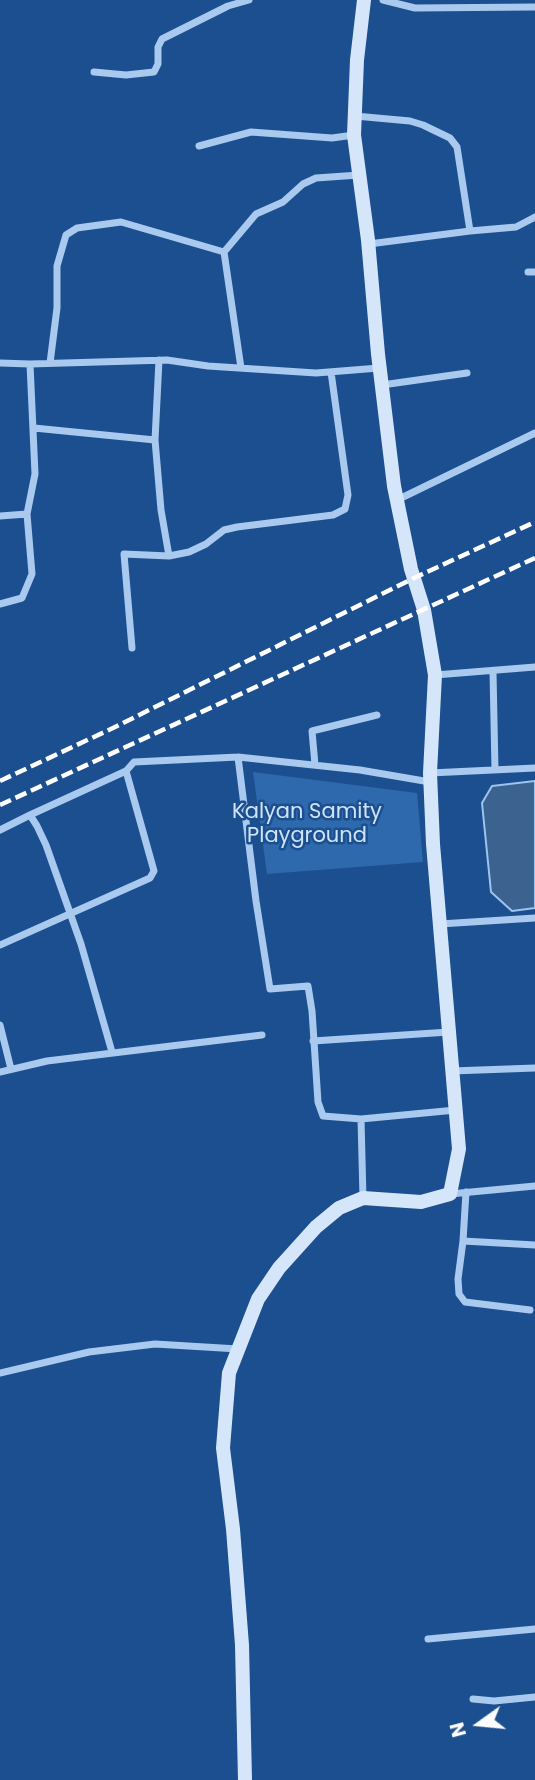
<!DOCTYPE html>
<html>
<head>
<meta charset="utf-8">
<style>
  body { margin:0 }
  #map { position:relative; width:535px; height:1780px; overflow:hidden; background:#1b4f8f; font-family:Poppins,sans-serif }
  canvas { display:block }
  .north { position:absolute; left:444px; top:1689px; width:70px; height:70px; -webkit-text-stroke:5px #1b4f8f; paint-order:stroke; rotate:255deg; font-size:19px; font-weight:700; line-height:28px; text-align:center; color:#fff }
  .north::after { content:''; display:block; margin:auto; width:24px; height:32px; background:#fff; clip-path:polygon(50% 0,100% 100%,50% 72%,0 100%) }
</style>
</head>
<body>
<div id="map">
<canvas width="535" height="1780"></canvas>
<div class="north">N</div>
</div>
<script>
const g = document.querySelector('canvas').getContext('2d');
g.lineJoin = 'round';
function fill(path, color) {
  g.fillStyle = color;
  g.fill(path, 'evenodd');
}
function poly(rows) {
  const path = new Path2D();
  for (const r of rows) {
    path.moveTo(r[0], r[1]);
    for (let i = 2; i < r.length; i += 2) path.lineTo(r[i], r[i + 1]);
  }
  return path;
}
function stroke(path, color, width, dash) {
  g.strokeStyle = color;
  g.lineWidth = width;
  g.lineCap = dash ? 'butt' : 'round';
  g.setLineDash(dash || []);
  g.stroke(path);
}
function label(font, color, halo, rows, align = 'center') {
  g.font = font + ' Poppins,sans-serif';
  g.lineWidth = 5;
  g.setLineDash([]);
  g.textBaseline = 'middle';
  g.strokeStyle = halo;
  g.fillStyle = color;
  for (const [text, x, y, turn = 0] of rows) {
    g.save();
    g.translate(x, y);
    g.rotate((+turn || 0) * Math.PI / 180);
    g.textAlign = isNaN(turn) ? turn : align;
    if (halo) g.strokeText(text, 0, 0);
    g.fillText(text, 0, 0);
    g.restore();
  }
}
fill(poly([
  [253,772,417,793,423,862,267,874]
]), '#2e69ad');
const water = poly([
  [535,781,535,908,512,911,491,892,482,803,492,786,535,781]
]);
fill(water, '#3c6290');
stroke(water, '#9cc4f0', 2);
stroke(poly([
  [383,0,415,8,535,7],
  [94,72,126,75,154,72,158,64,158,47,162,39,228,6,249,0],
  [355,116,410,121,423,125,450,138,457,147,470,231,516,227,535,217],
  [199,146,251,132,332,138,354,135],
  [369,244,470,231],
  [224,252,256,214,283,202,303,184,316,178,359,175],
  [528,272,535,272],
  [0,363,30,364,167,360,208,366,316,373,379,368],
  [50,363,57,308,57,266,66,235,77,228,121,222,224,252,241,368],
  [382,385,467,373],
  [34,428,155,440],
  [397,500,535,433],
  [0,516,27,514],
  [169,556,189,552,206,544,224,530,237,527,333,515,345,509,348,495,331,372],
  [0,604,22,598,32,574,27,514,35,474,30,364],
  [132,648,124,554,169,556,161,510,155,440,159,360],
  [493,672,495,770],
  [435,675,535,667],
  [238,757,360,770,430,782],
  [315,765,312,731,377,715],
  [430,773,535,768],
  [30,815,126,771],
  [0,830,30,815,37,826,46,845,81,944,112,1052],
  [440,924,535,918],
  [0,945,150,878,154,871,126,771,134,762,238,757,256,901,270,989,308,986,312,1011,318,1102,323,1116,361,1119,456,1110],
  [0,1025,11,1069],
  [313,1041,449,1032],
  [452,1071,535,1068],
  [0,1072,47,1061,262,1035],
  [361,1119,363,1198],
  [466,1192,463,1241,458,1279,459,1294,465,1302,530,1310],
  [450,1194,535,1186],
  [463,1241,535,1245],
  [0,1373,89,1352,155,1344,238,1349],
  [428,1639,535,1629],
  [473,1699,494,1701,535,1697]
]), '#a9c9ee', 7);
stroke(poly([
  [245,1780,242,1645,233,1529,223,1448,229,1373,258,1299,279,1268,316,1227,339,1208,363,1198,421,1202,450,1194,459,1149,433,844,430,773,435,675,424,610,411,569,394,486,378,354,368,240,354,135,357,60,364,0]
]), '#d6e6fa', 14);
stroke(poly([
  [0,781,113,728,414,578,535,522],
  [0,805,535,558]
]), '#fff', 4.5, [12, 5]);
label('21px', '#cfe3fa', '#1b4f8f', [
  ["Kalyan Samity",307,813],
  ["Playground",307,837]
]);
</script>
</body>
</html>
